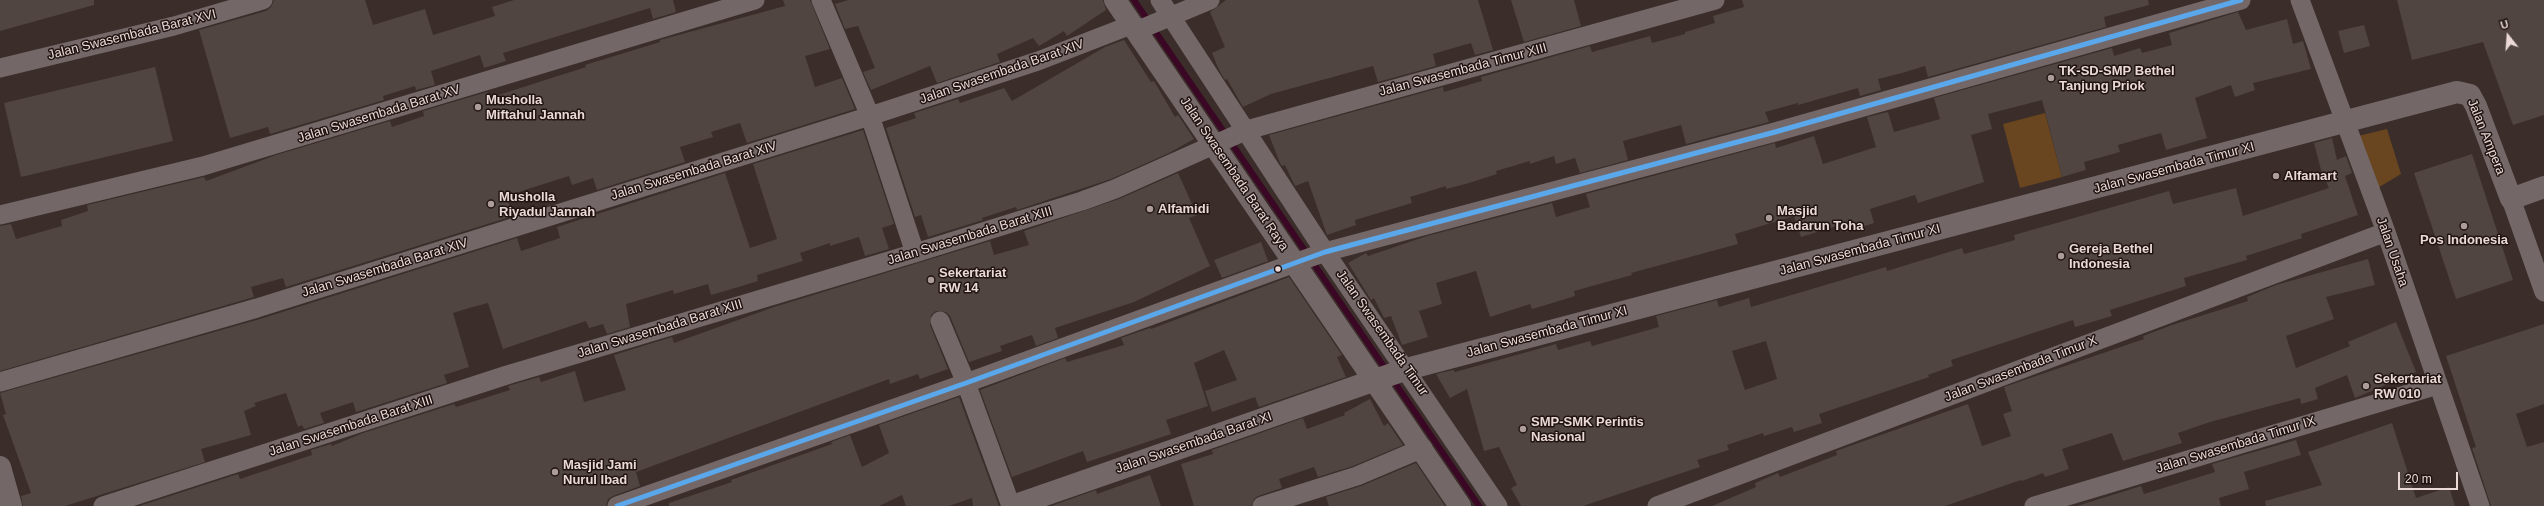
<!DOCTYPE html>
<html>
<head>
<meta charset="utf-8">
<style>
  body { margin:0 }
  #map { position:relative; width:2544px; height:506px; overflow:hidden; background:#3b2d2a; font-family:Arial,sans-serif }
  canvas { display:block }
  .north { position:absolute; left:2488px; top:16px; width:40px; height:40px; -webkit-text-stroke:3px #201412; paint-order:stroke; rotate:343deg; font-size:11px; font-weight:700; line-height:16px; text-align:center; color:#ead9d6 }
  .north::after { content:''; display:block; margin:auto; width:14px; height:18px; background:#ead9d6; clip-path:polygon(50% 0,100% 100%,50% 72%,0 100%) }
  .scale { position:absolute; left:2398px; top:472px; width:60px; height:18px; box-sizing:border-box; border:2px solid #ead9d6; border-top:0; padding-left:5px; font-size:12px; line-height:14px; white-space:nowrap; color:#ead9d6; -webkit-text-stroke:3px #201412; paint-order:stroke }
</style>
</head>
<body>
<div id="map">
<canvas width="2544" height="506"></canvas>
<div class="north">U</div>
<div class="scale">20 m</div>
</div>
<script>
const g = document.querySelector('canvas').getContext('2d');
g.lineJoin = 'round';
function fill(path, color) {
  g.fillStyle = color;
  g.fill(path, 'evenodd');
}
function poly(rows) {
  const path = new Path2D();
  for (const r of rows) {
    path.moveTo(r[0], r[1]);
    for (let i = 2; i < r.length; i += 2) path.lineTo(r[i], r[i + 1]);
  }
  return path;
}
function stroke(path, color, width, dash) {
  g.strokeStyle = color;
  g.lineWidth = width;
  g.lineCap = dash ? 'butt' : 'round';
  g.setLineDash(dash || []);
  g.stroke(path);
}
function label(font, color, halo, rows, align = 'center') {
  g.font = font + ' Arial,sans-serif';
  g.lineWidth = 3;
  g.setLineDash([]);
  g.textBaseline = 'middle';
  g.strokeStyle = halo;
  g.fillStyle = color;
  for (const [text, x, y, turn = 0] of rows) {
    g.save();
    g.translate(x, y);
    g.rotate((+turn || 0) * Math.PI / 180);
    g.textAlign = isNaN(turn) ? turn : align;
    if (halo) g.strokeText(text, 0, 0);
    g.fillText(text, 0, 0);
    g.restore();
  }
}
fill(poly([
  [2045,113,2062,177,2020,188,2003,124],
  [2387,129,2401,174,2376,189,2358,136]
]), '#694520');
stroke(poly([
  [1134,0,1479,506]
]), '#3a0724', 6);
fill(poly([
  [0,0,94,0,94,5,0,31],
  [274,0,365,0,373,25,425,9,433,35,495,16,492,7,514,0,673,0,676,12,653,19,650,8,503,53,506,61,484,68,480,55,431,71,435,85,416,90,415,86,383,96,384,100,270,134,268,127,230,138,199,30,266,11,271,7],
  [783,0,810,0,830,49,805,56,815,87,842,78,855,109,747,143,740,123,711,132,713,137,680,147,685,162,597,190,593,178,572,185,569,176,506,196,512,212,509,213,510,217,286,287,283,278,251,287,254,297,0,371,0,226,11,224,16,239,62,226,61,220,88,211,87,205,204,177,206,181,276,155,390,121,392,127,424,116,423,111,487,92,489,98,586,67,585,65,660,42,660,40,785,6],
  [848,0,1103,0,1106,10,1067,36,1064,31,1039,46,1033,38,997,54,1000,62,937,83,930,66,871,90,863,72,875,68,858,26,845,29,835,4],
  [1226,0,1478,0,1493,50,1475,55,1471,43,1433,54,1436,66,1378,82,1373,66,1271,94,1243,107,1227,79,1225,80,1219,70,1212,53,1225,47,1210,12],
  [1511,0,1574,0,1581,26,1524,42],
  [1742,0,2148,0,2149,5,2104,17,2106,27,1928,77,1925,66,1902,73,1878,79,1881,90,1860,96,1858,88,1798,105,1798,103,1765,112,1769,122,1686,144,1681,125,1623,141,1628,160,1580,173,1575,158,1556,164,1554,156,1530,164,1530,161,1496,171,1497,174,1469,183,1446,189,1446,186,1410,197,1412,203,1355,220,1356,225,1327,235,1308,181,1295,186,1285,165,1282,166,1280,163,1269,135,1443,87,1444,92,1482,81,1481,77,1590,46,1592,52,1650,36,1652,43,1685,34,1685,32,1715,23,1713,16,1744,7],
  [2397,0,2544,0,2544,115,2513,125,2483,42,2412,60],
  [2238,12,2246,30,2287,19,2293,44,2303,41,2311,69,2253,83,2255,90,2235,97,2231,85,2195,98,2207,138,2166,150,2161,133,2118,145,2120,152,2084,162,2086,170,2062,177,2042,100,1988,114,1992,129,1971,135,1984,182,1918,203,1915,195,1870,209,1874,223,1846,232,1843,224,1801,237,1794,216,1735,234,1738,244,1631,273,1632,275,1574,291,1575,296,1549,304,1532,309,1530,304,1490,317,1476,271,1436,283,1442,304,1419,311,1428,337,1402,345,1391,316,1384,318,1374,298,1371,300,1348,263,1366,253,1368,256,1427,236,1552,203,1556,217,1590,207,1586,194,1775,143,1776,148,1814,136,1823,164,1876,147,1867,117,1888,112,1894,132,1940,119,1934,98,2112,48,2114,56,2140,48,2142,53,2172,45,2169,33],
  [2364,25,2370,46,2344,53,2338,31],
  [1124,40,1151,82,1154,81,1175,117,1178,115,1194,139,1169,153,1111,179,1017,210,1016,207,982,218,983,220,928,237,921,215,915,217,886,128,916,118,914,113,958,99,960,103,1004,88,1012,101,1105,47],
  [155,67,173,141,21,177,4,103],
  [863,130,894,224,882,228,889,249,865,256,859,237,830,246,830,243,800,253,803,261,757,275,758,281,742,286,711,295,708,284,674,294,673,290,626,304,630,327,607,334,603,324,589,328,586,321,503,349,488,303,469,308,453,313,469,367,444,375,447,383,356,412,353,402,320,413,324,423,304,429,302,425,298,427,286,393,254,403,256,406,244,411,251,435,201,449,205,462,65,506,23,506,21,496,31,493,3,415,6,414,0,393,260,319,517,238,521,251,560,238,557,227,725,173,750,248,777,239,753,164],
  [2332,138,2337,160,2346,156,2352,173,2345,176,2358,215,2301,234,2302,238,2246,256,2247,260,2184,278,2186,286,2110,310,2112,316,2075,327,2073,320,1951,360,1953,366,1928,375,1929,377,1819,414,1822,423,1794,432,1792,427,1764,436,1763,433,1727,445,1729,450,1697,460,1700,467,1583,506,1521,506,1511,488,1517,485,1499,447,1484,451,1467,389,1450,398,1436,374,1453,370,1455,372,1556,344,1558,350,1590,341,1592,346,1659,327,1656,316,1717,300,1719,307,1749,298,1751,307,1886,267,1887,271,1962,248,1964,254,2015,240,2014,235,2169,191,2173,204,2236,188,2243,216,2329,188,2321,170,2314,143],
  [1766,341,1777,379,1745,390,1732,351],
  [2472,154,2513,280,2456,299,2414,173],
  [1178,173,1197,215,1189,218,1210,266,1134,302,1055,328,1058,338,1036,346,1032,335,1000,346,1002,351,969,362,950,316,946,312,936,311,931,315,930,325,948,369,920,379,918,374,890,384,889,379,636,472,640,486,613,496,608,499,606,506,139,506,238,474,240,479,312,455,311,450,331,444,332,446,363,433,454,404,456,407,510,390,508,386,539,377,541,382,575,371,584,402,626,390,614,355,672,337,674,343,774,307,990,241,994,255,1029,245,1024,231,1119,199],
  [1261,242,1268,261,1222,278,1214,260],
  [2368,259,2375,285,2326,297,2334,319,2286,336,2296,368,2350,346,2348,342,2396,322,2416,372,2355,398,2347,375,2315,388,2318,399,2301,404,2300,398,2210,422,2178,433,2182,443,2123,461,2112,433,2062,449,2069,469,2045,477,2043,473,2022,481,2021,480,1945,506,1712,506,1756,487,1755,483,1778,473,1780,477,1837,455,1836,451,1968,404,1982,446,2011,436,2003,414,2012,411,2004,387,2144,339,2143,336,2172,325,2248,301,2247,297,2276,285],
  [1289,277,1342,355,1337,357,1346,377,1259,407,1255,397,1212,412,1205,391,1237,380,1224,350,1194,363,1208,406,1166,420,1171,434,1087,462,1083,451,1012,477,980,390,1065,358,1067,362,1124,345,1121,338,1150,328,1151,329],
  [2544,324,2544,404,2516,414,2527,447,2544,442,2544,506,2491,506,2472,448,2476,447,2446,356],
  [959,397,999,506,973,506,972,498,949,506,906,506,902,495,879,506,669,506,669,503,732,482,731,480,832,444,831,442,850,435,862,467,889,453,879,425],
  [1370,399,1384,426,1388,423,1403,445,1353,466,1318,477,1314,467,1279,479,1282,488,1258,496,1254,499,1251,506,1194,506,1181,464,1213,454,1212,450,1303,418,1307,429,1345,415,1344,413],
  [2392,423,2416,498,2449,487,2455,506,2266,506,2265,501,2322,485,2308,452],
  [2296,440,2301,455,2244,472,2249,489,2219,498,2221,506,2077,506,2141,486,2144,494,2215,472,2212,464],
  [1416,463,1445,506,1329,506,1326,497,1361,486],
  [1150,475,1161,506,1051,506,1096,490,1097,494]
]), '#504541');
stroke(poly([
  [821,0,870,116,915,253],
  [1160,0,1325,252,1498,506],
  [2300,0,2386,232,2480,506],
  [1136,31,1210,0],
  [0,68,174,26,263,0],
  [2511,199,2544,292],
  [0,215,203,166,755,0],
  [940,321,966,383,1011,506],
  [0,382,257,308,870,116,1038,61,1131,25],
  [103,506,507,375,915,253,1082,201,1115,189,1247,130,1715,0],
  [617,506,966,383,1325,252,1775,132,2241,0],
  [1262,506,1357,476,1423,448],
  [1657,506,2386,232],
  [2034,506,2438,385]
]), '#736867', 19);
stroke(poly([
  [1115,0,1460,506],
  [0,467,11,506],
  [1013,506,1407,369,2457,92,2470,95,2476,106,2511,199,2544,187]
]), '#736867', 22);
stroke(poly([
  [617,506,966,383,1325,252,1775,132,2241,0]
]), '#5aa8eb', 5);
for (const [x, y, r, color] of [
  [2051,78,4,"#ad9d9a"],
  [478,107,4,"#ad9d9a"],
  [2276,176,4,"#ad9d9a"],
  [491,204,4,"#ad9d9a"],
  [1150,209,4,"#ad9d9a"],
  [1769,218,4,"#ad9d9a"],
  [2464,226,4,"#ad9d9a"],
  [2061,256,4,"#ad9d9a"],
  [1278,269,3.5,"#ead9d6"],
  [931,280,4,"#ad9d9a"],
  [2366,386,4,"#ad9d9a"],
  [1523,429,4,"#ad9d9a"],
  [555,472,4,"#ad9d9a"]
]) {
  const dot = new Path2D();
  dot.arc(x, y, r, 0, 2 * Math.PI);
  g.fillStyle = color;
  g.fill(dot);
  stroke(dot, '#201412', 1.5);
}
label('13px', '#ead9d6', '#201412', [
  ["Jalan Swasembada Barat XVI",132,35,-14],
  ["Jalan Swasembada Timur XIII",1463,70,-15],
  ["Jalan Swasembada Barat XIV",1002,72,-19],
  ["Jalan Swasembada Barat XV",379,114,-17],
  ["Jalan Ampera",2486,137,68],
  ["Jalan Swasembada Timur XI",2174,168,-15],
  ["Jalan Swasembada Barat XIV",694,171,-17],
  ["Jalan Swasembada Barat Raya",1234,174,56],
  ["Jalan Swasembada Barat XIII",970,236,-17],
  ["Jalan Swasembada Timur XI",1860,250,-15],
  ["Jalan Usaha",2392,252,71],
  ["Jalan Swasembada Barat XIV",385,268,-17],
  ["Jalan Swasembada Barat XIII",660,329,-17],
  ["Jalan Swasembada Timur XI",1547,332,-15],
  ["Jalan Swasembada Timur",1382,333,55],
  ["Jalan Swasembada Timur X",2021,369,-21],
  ["Jalan Swasembada Barat XIII",351,426,-18],
  ["Jalan Swasembada Barat XI",1194,443,-19],
  ["Jalan Swasembada Timur IX",2236,445,-17]
]);
label('bold 13px', '#ead9d6', '#201412', [
  ["TK-SD-SMP Bethel",2059,71],
  ["Tanjung Priok",2059,86],
  ["Musholla",486,100],
  ["Miftahul Jannah",486,115],
  ["Alfamart",2284,176],
  ["Musholla",499,197],
  ["Riyadul Jannah",499,212],
  ["Alfamidi",1158,209],
  ["Masjid",1777,211],
  ["Badarun Toha",1777,226],
  ["Pos Indonesia",2464,240,"center"],
  ["Gereja Bethel",2069,249],
  ["Indonesia",2069,264],
  ["Sekertariat",939,273],
  ["RW 14",939,288],
  ["Sekertariat",2374,379],
  ["RW 010",2374,394],
  ["SMP-SMK Perintis",1531,422],
  ["Nasional",1531,437],
  ["Masjid Jami",563,465],
  ["Nurul Ibad",563,480]
], 'left');
</script>
</body>
</html>
